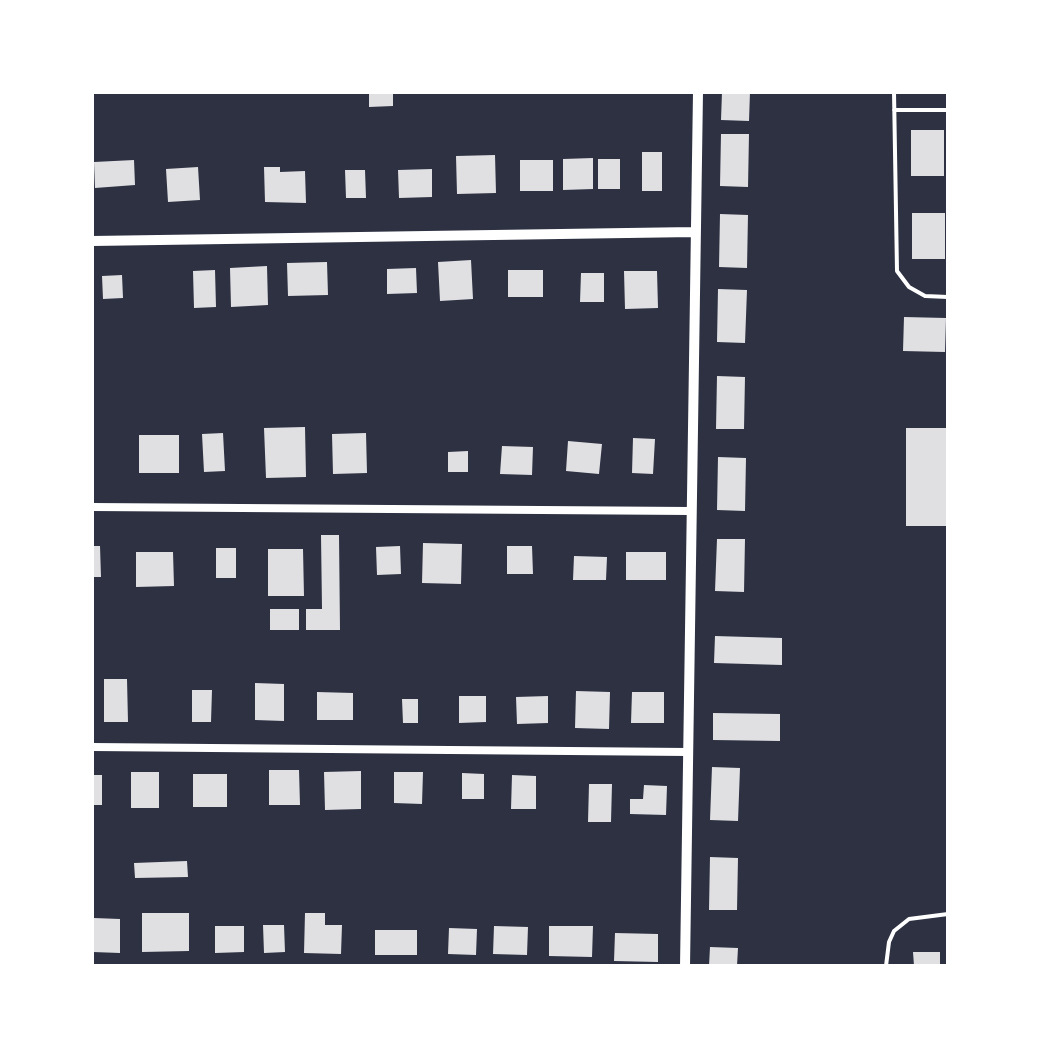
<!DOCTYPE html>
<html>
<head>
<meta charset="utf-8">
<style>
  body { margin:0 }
  #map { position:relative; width:1040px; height:1058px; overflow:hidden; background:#2d3142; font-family:"Exo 2",sans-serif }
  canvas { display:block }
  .frame { position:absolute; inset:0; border:94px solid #fff; pointer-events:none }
</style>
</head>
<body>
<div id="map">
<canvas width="1040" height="1058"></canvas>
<div class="frame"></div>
</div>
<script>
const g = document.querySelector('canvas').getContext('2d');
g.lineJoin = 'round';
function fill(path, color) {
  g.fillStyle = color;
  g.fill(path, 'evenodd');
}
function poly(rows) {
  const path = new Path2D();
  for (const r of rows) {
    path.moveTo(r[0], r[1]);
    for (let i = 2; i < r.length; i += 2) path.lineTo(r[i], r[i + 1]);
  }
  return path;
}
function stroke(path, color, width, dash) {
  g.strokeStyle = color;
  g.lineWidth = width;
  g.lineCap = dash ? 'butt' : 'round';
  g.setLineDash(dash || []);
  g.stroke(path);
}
fill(poly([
  [369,92,393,92,393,106,369,107],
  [722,92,750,92,749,121,721,120],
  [911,130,944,130,944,176,911,176],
  [721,134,749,134,748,187,720,186],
  [642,152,662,152,662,191,642,191],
  [495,155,496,193,457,194,456,156],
  [593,158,593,189,563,190,563,159],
  [598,159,620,159,620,189,598,189],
  [134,160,135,185,95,188,94,162],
  [520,160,553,160,553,191,520,191],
  [198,167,200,200,168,202,166,169],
  [264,167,280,167,280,172,305,171,306,203,265,202],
  [432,169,432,197,399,198,398,170],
  [345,170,365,170,366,198,346,198],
  [912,213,945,213,945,259,912,259],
  [720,214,748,215,747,268,719,267],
  [471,260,473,299,440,301,438,262],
  [327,262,328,295,288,296,287,263],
  [267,266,268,305,231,307,230,268],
  [416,268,417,293,387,294,387,269],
  [215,270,216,307,194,308,193,271],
  [508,270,543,270,543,297,508,297],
  [624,271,657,271,658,308,625,309],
  [581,273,604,273,604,302,580,302],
  [122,275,123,298,103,299,102,276],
  [718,289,747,290,745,343,717,342],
  [904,317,946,318,945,352,903,351],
  [717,376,745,377,744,429,716,429],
  [305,427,306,477,266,478,264,428],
  [906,428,946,428,946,526,906,526],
  [223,433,225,471,204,472,202,434],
  [366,433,367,473,333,474,332,434],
  [139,435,179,435,179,473,139,473],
  [633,438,655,439,653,474,632,473],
  [568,441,602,444,599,474,566,471],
  [502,446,533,447,532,475,500,474],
  [468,451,468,472,448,472,448,452],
  [718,457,746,458,745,511,717,510],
  [321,535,339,535,340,630,306,630,306,609,322,609],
  [717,539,745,539,744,592,715,591],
  [423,543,462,544,461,584,422,583],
  [92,546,100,546,101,577,92,577],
  [400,546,401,574,377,575,376,547],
  [507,546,532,546,533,574,507,574],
  [216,548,236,548,236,578,216,578],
  [268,549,303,549,304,596,268,596],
  [136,552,173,552,174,586,136,587],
  [626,552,666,552,666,580,626,580],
  [574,556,607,557,606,580,573,580],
  [270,609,299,609,299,630,270,630],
  [715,636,782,638,782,665,714,663],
  [104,679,127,679,128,722,104,722],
  [255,683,284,684,284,721,255,720],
  [192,690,212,690,211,722,192,722],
  [576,691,610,692,609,729,575,728],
  [317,692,353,693,353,720,317,720],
  [632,692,664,692,664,723,631,723],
  [459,696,486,696,486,722,459,723],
  [548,696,548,723,517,724,516,697],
  [402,699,418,699,418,723,403,723],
  [713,713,780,714,780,741,713,740],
  [712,767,740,768,738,821,710,820],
  [269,770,299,770,300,805,269,805],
  [361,771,361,809,325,810,324,772],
  [131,772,159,772,159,808,131,808],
  [394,772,423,772,422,804,394,803],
  [462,773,484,774,484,799,462,799],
  [193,774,227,774,227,807,193,807],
  [92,775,102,775,102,805,92,805],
  [512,775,536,776,536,809,511,809],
  [589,784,612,784,611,822,588,822],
  [644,785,667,786,666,815,630,814,630,799,643,799],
  [710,857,738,858,737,910,709,910],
  [187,861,188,877,135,878,134,863],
  [142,913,189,913,189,951,142,952],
  [305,913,325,913,325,925,342,925,341,954,304,953],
  [94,918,120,919,120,953,93,952],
  [263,925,284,925,285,952,264,953],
  [215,926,244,926,244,952,215,953],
  [494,926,528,927,527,955,493,954],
  [549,926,593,926,592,957,549,956],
  [449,928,477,929,476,955,448,954],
  [375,930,417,930,417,955,375,955],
  [615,933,658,934,658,962,614,961],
  [710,947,738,948,737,966,709,966],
  [913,952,940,952,940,966,914,966]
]), '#e0e0e3');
stroke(poly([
  [894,92,897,271,909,287,925,296,948,297],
  [894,110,948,110],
  [886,966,889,942,894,931,909,919,948,914]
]), '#fff', 4);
stroke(poly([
  [92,507,690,511],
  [92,747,688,752]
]), '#fff', 8);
stroke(poly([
  [92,241,694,232],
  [685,966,698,92]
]), '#fff', 10);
</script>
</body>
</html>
